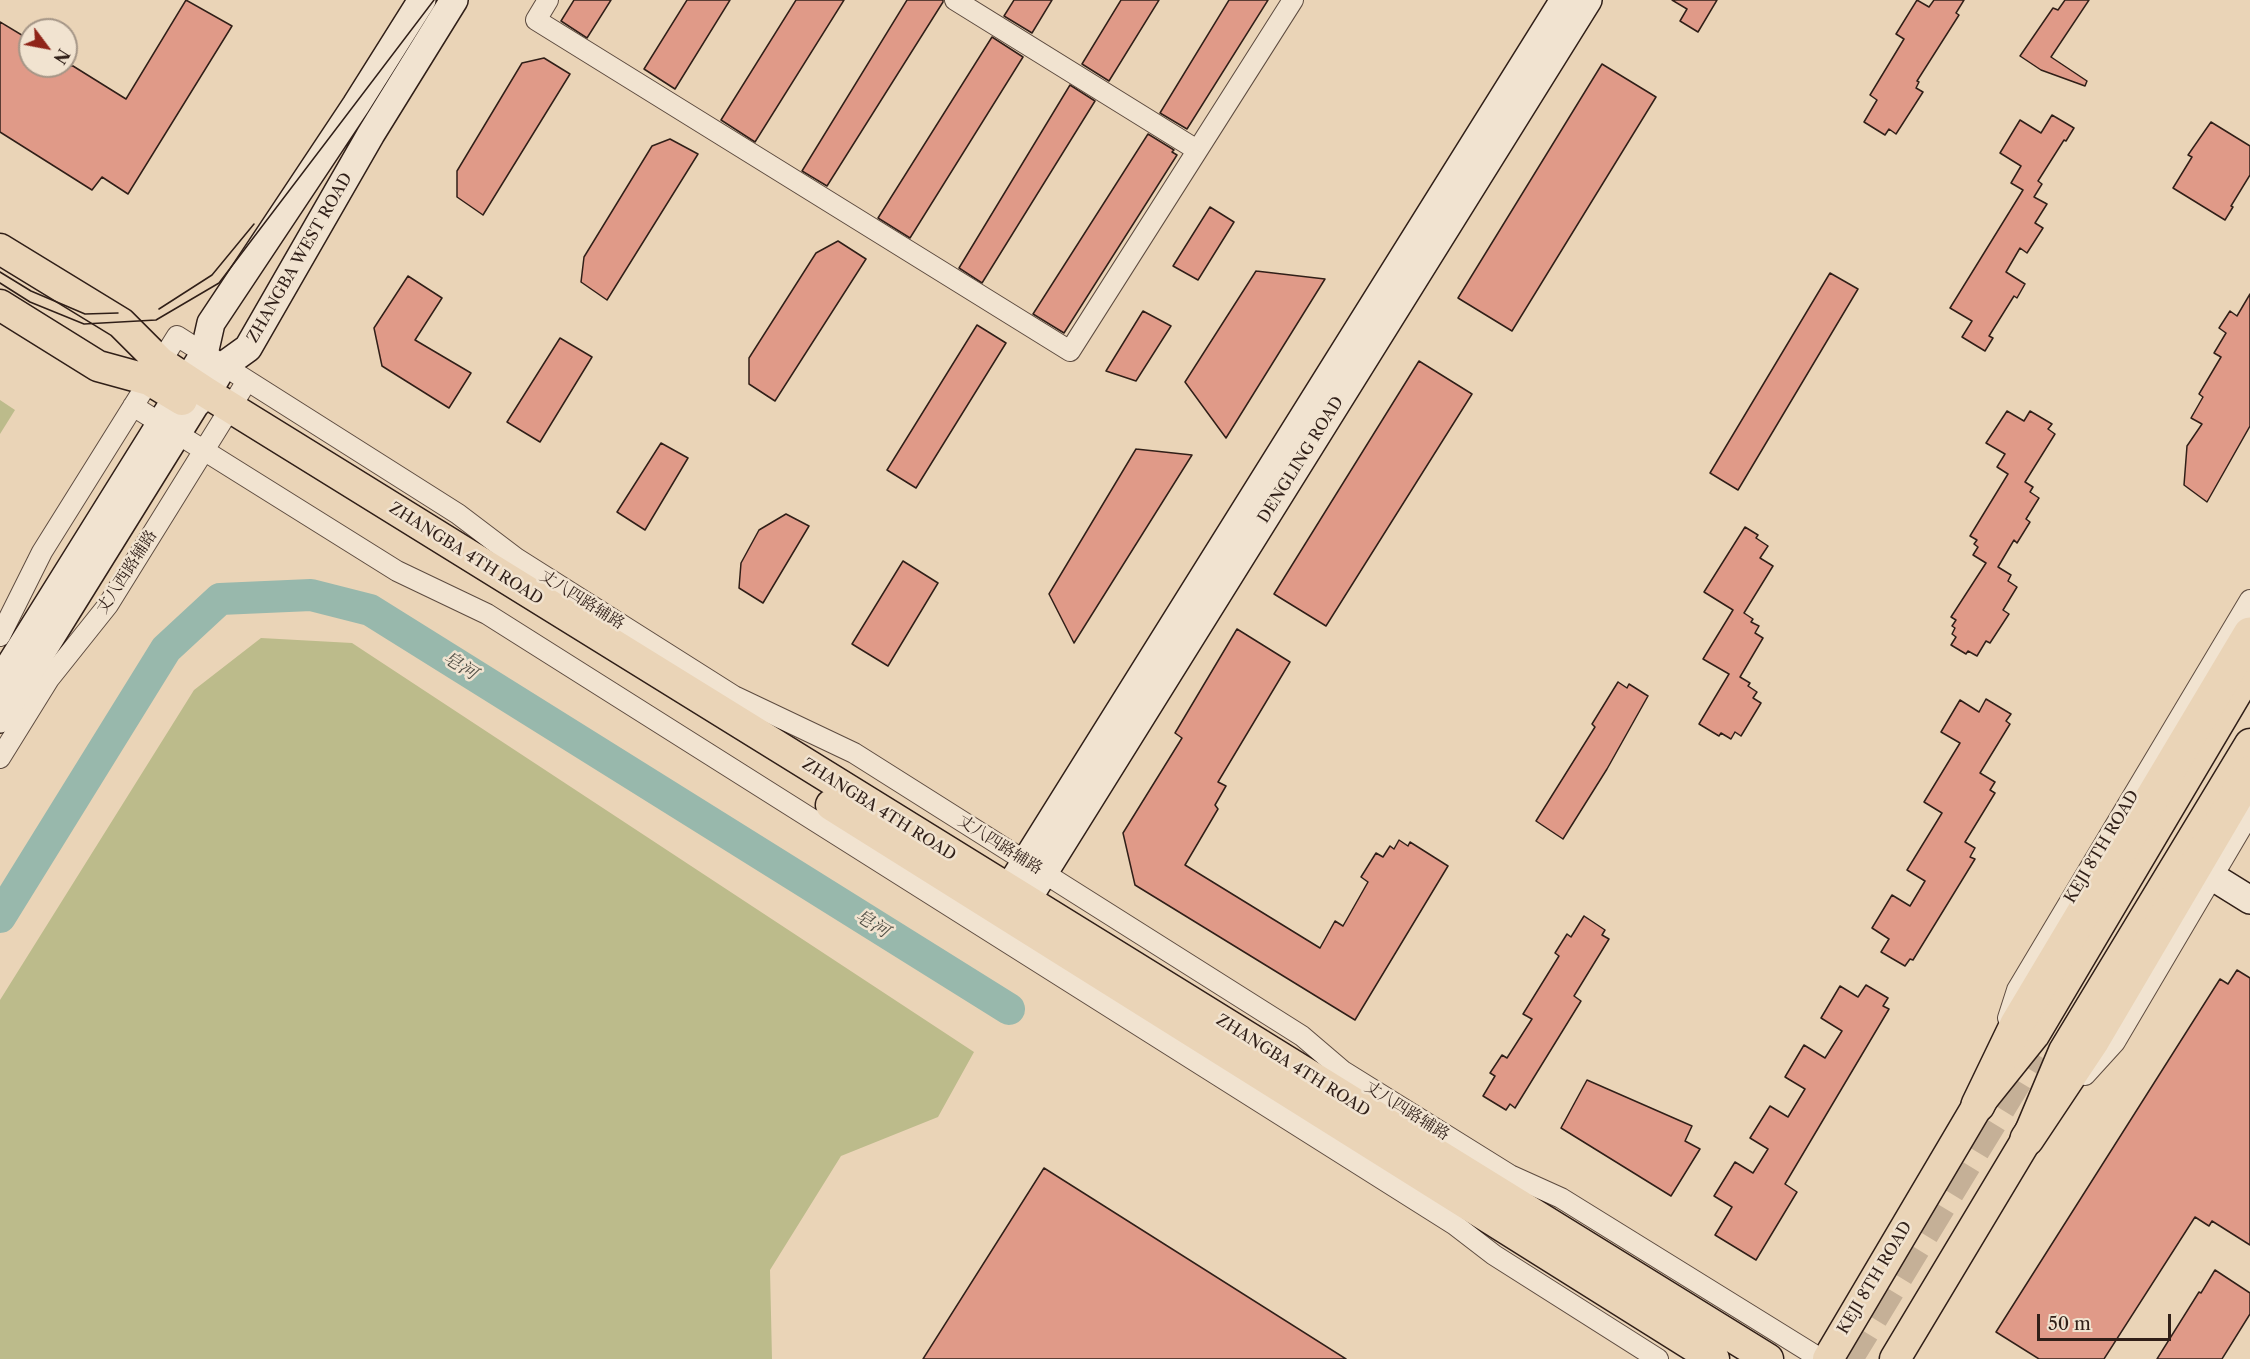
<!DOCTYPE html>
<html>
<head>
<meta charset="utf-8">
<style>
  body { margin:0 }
  #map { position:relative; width:2250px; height:1359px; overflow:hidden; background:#ead4b7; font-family:"Libre Caslon Text",serif }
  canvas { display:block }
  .north { position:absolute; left:18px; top:18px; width:60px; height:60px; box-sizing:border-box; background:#f1e3d0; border:2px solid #a49586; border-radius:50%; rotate:122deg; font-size:16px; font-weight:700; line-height:24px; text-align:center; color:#301f18 }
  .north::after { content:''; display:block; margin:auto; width:21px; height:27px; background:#8f2418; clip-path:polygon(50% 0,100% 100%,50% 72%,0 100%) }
  .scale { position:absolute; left:2037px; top:1314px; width:134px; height:27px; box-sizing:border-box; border:3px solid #301f18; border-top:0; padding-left:8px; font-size:18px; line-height:21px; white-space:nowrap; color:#301f18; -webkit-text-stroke:4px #f1e3d0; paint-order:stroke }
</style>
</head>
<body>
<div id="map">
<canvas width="2250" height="1359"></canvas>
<div class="north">N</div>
<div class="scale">50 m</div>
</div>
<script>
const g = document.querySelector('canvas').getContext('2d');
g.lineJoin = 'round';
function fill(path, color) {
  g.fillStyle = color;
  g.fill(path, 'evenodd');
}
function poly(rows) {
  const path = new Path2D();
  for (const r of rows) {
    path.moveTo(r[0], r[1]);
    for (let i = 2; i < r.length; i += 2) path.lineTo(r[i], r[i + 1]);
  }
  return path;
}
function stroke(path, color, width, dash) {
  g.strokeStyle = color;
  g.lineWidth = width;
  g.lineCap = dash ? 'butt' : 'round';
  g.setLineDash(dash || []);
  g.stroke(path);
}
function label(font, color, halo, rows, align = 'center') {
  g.font = font + ' "Libre Caslon Text","Noto Serif SC",serif';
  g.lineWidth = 5;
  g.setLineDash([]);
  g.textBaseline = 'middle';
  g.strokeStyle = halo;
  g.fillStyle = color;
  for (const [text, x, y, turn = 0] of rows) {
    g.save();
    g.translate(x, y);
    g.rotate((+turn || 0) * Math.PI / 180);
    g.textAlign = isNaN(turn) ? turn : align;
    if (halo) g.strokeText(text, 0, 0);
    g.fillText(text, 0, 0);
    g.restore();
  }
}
fill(poly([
  [0,400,15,410,0,434],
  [261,638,352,643,974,1052,938,1117,841,1156,770,1270,772,1359,0,1359,0,1000,194,690]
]), '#bcbb8b');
stroke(poly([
  [0,917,166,649,220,599,311,595,370,610,1009,1009]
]), '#98b8ac', 32);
const building = poly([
  [186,0,232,26,128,194,102,177,92,190,0,132,0,22,30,40,30,66,73,66,126,99,186,0],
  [574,0,611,0,587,38,561,21,574,0],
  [687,0,730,0,675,89,644,69,687,0],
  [796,0,844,0,755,142,721,120,796,0],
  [907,0,943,0,943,2,827,186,802,171,907,0],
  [1014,0,1052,0,1032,33,1004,16,1014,0],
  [1121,0,1159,0,1109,81,1082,64,1121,0],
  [1229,0,1268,0,1187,129,1160,113,1229,0],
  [1672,0,1717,0,1698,32,1680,21,1687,9,1672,0],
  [1917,0,1929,7,1934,0,1964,0,1956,13,1959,15,1917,81,1919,82,1916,88,1923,92,1896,134,1889,129,1885,135,1864,122,1877,100,1870,95,1904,39,1896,34,1917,0],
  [2065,0,2089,0,2051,57,2087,81,2085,86,2041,70,2020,56,2053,8,2058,10,2065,0],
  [992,37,1023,57,910,238,878,218,992,37],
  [544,58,570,74,483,215,457,197,457,171,522,63,544,58],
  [1602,64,1656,97,1512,331,1458,298,1602,64],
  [1070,85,1095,101,982,283,959,268,1070,85],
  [2052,115,2074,128,2066,141,2064,140,2038,181,2042,184,2034,197,2047,204,2035,223,2043,228,2027,253,2020,248,2006,272,2025,284,2017,298,2014,296,1989,336,1993,338,1985,351,1962,337,1972,321,1950,308,2023,190,2011,183,2021,166,2000,153,2020,120,2041,133,2052,115],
  [2211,122,2250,146,2250,175,2231,206,2233,207,2225,220,2173,188,2192,157,2188,155,2211,122],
  [1148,134,1174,150,1172,152,1177,155,1064,333,1033,314,1148,134],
  [670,139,698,154,607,300,581,282,584,257,652,146,670,139],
  [1210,207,1234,222,1198,280,1173,266,1210,207],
  [838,241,866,259,775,401,749,384,749,358,816,253,838,241],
  [1256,271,1325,279,1226,438,1185,382,1256,271],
  [1830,273,1858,289,1738,490,1710,473,1830,273],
  [408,276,442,298,415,340,471,373,449,408,382,366,374,328,408,276],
  [2250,294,2250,426,2207,502,2184,485,2187,446,2202,424,2191,418,2203,397,2199,394,2221,357,2214,353,2226,333,2219,328,2230,311,2237,316,2250,294],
  [1143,311,1171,326,1136,381,1106,371,1143,311],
  [977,325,1006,343,916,488,887,470,977,325],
  [560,338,592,357,540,442,507,422,560,338],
  [1419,361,1472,394,1326,626,1274,594,1419,361],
  [2007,411,2024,421,2030,411,2052,424,2048,429,2055,434,2025,482,2033,487,2030,492,2039,498,2026,519,2030,522,2017,543,2014,540,1998,567,2011,575,2008,581,2017,587,2003,610,2009,614,1990,643,1986,641,1977,656,1968,651,1966,654,1951,645,1956,637,1952,634,1955,628,1952,626,1956,620,1951,617,1986,563,1973,555,1978,547,1974,544,1977,540,1970,536,2008,474,1997,467,2005,454,1986,443,2007,411],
  [661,443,688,458,645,530,617,512,661,443],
  [1136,449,1192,455,1074,643,1049,594,1136,449],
  [786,514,809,526,763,603,739,588,741,563,759,530,786,514],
  [1745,527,1758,535,1756,538,1768,546,1760,558,1773,566,1744,613,1753,619,1751,622,1759,626,1755,633,1763,638,1740,677,1750,683,1748,686,1757,692,1753,698,1761,703,1741,736,1735,732,1731,739,1721,733,1719,736,1699,724,1729,674,1703,659,1733,610,1704,592,1745,527],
  [903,561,938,583,888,666,852,644,903,561],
  [1237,629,1290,662,1218,782,1226,786,1215,805,1218,809,1185,865,1320,948,1335,921,1343,926,1368,882,1361,877,1376,853,1383,857,1390,846,1394,849,1399,840,1408,846,1410,842,1448,866,1355,1020,1135,885,1123,833,1182,738,1175,733,1237,629],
  [1618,682,1627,688,1629,684,1648,696,1607,769,1563,839,1536,821,1595,727,1592,724,1618,682],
  [1986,699,2011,714,2006,721,2010,724,1980,773,1995,782,1990,790,1995,793,1965,842,1975,848,1970,857,1975,859,1913,960,1910,959,1905,966,1881,952,1889,939,1872,928,1892,895,1910,906,1925,881,1907,870,1942,813,1924,802,1960,743,1941,732,1960,700,1979,712,1986,699],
  [1584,916,1605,930,1602,935,1609,939,1574,996,1581,1001,1515,1108,1510,1104,1506,1110,1483,1096,1495,1076,1490,1073,1502,1055,1507,1058,1532,1019,1523,1014,1559,956,1555,953,1567,934,1571,937,1584,916],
  [2237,970,2250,978,2250,1245,2212,1221,2209,1226,2195,1217,2104,1359,2039,1359,1996,1332,2220,979,2228,984,2237,970],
  [1866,985,1888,998,1883,1006,1889,1009,1785,1184,1797,1192,1756,1260,1715,1235,1732,1207,1714,1196,1735,1162,1753,1173,1768,1149,1750,1138,1770,1106,1788,1117,1805,1089,1785,1077,1804,1045,1825,1058,1842,1031,1821,1018,1840,986,1858,997,1866,985],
  [1587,1080,1692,1126,1685,1141,1700,1149,1671,1196,1561,1128,1587,1080],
  [1044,1168,1346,1359,923,1359,1044,1168],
  [2215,1270,2250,1293,2250,1314,2222,1359,2157,1359,2199,1292,2201,1293,2215,1270]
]);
fill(building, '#e09a88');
stroke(building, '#301f18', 1.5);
stroke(poly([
  [1846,1359,2033,1052]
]), '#c5b097', 33, [33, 16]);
const street = poly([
  [548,0,536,20,1070,351,1293,0],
  [955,0,1197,150],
  [133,406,397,571,487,614,1455,1225,1494,1255,1658,1359],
  [0,636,42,552,177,336,458,514,516,558,734,696,854,753,1302,1036,1343,1071,1510,1175,1561,1198,1821,1359],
  [0,758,49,679,108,605,247,381],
  [2008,1018,2017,990,2250,600],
  [2085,1075,2115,1042,2250,813]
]);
const secondary = poly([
  [0,681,204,354,211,323,356,105,422,0],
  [0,719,195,405,207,393,223,366,248,348,371,134,454,0],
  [2213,877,2250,900],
  [997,907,1564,0],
  [1015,919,1588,0]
]);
const primary = poly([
  [0,249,121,323,160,362,207,393,1768,1359],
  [0,305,98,366,149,380,182,400],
  [831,805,1714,1359],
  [1828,1359,1978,1105,2034,1035,2250,670],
  [1895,1359,2027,1139,2064,1051,2250,744]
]);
const highway = poly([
  [1978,1105,2017,1024,2250,634],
  [2027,1139,2093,1040,2250,773]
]);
stroke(street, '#5e4c40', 22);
stroke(secondary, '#301f18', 30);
stroke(primary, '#301f18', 33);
stroke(highway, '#301f18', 36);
stroke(street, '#f1e3d0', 20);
stroke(secondary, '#f1e3d0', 27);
stroke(primary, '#ead4b7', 30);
stroke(highway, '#ead4b7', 33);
stroke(poly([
  [0,272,31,291,85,314,118,313],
  [0,283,30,302,84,324,156,320,219,283,434,0],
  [159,309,212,275,254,224]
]), '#301f18', 1.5);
label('16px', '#301f18', '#f1e3d0', [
  ["ZHANGBA WEST ROAD",300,258,-60],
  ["DENGLING ROAD",1301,460,-58],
  ["ZHANGBA 4TH ROAD",466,554,32],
  ["丈八西路辅路",127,572,-57],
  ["丈八四路辅路",582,600,32],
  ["ZHANGBA 4TH ROAD",879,810,32],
  ["丈八四路辅路",1000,845,32],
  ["KEJI 8TH ROAD",2102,847,-59],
  ["ZHANGBA 4TH ROAD",1293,1066,32],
  ["丈八四路辅路",1407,1111,32],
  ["KEJI 8TH ROAD",1875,1278,-59]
]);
label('italic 18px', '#4f4d44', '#f1e3d0', [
  ["皂河",460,666,32],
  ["皂河",872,924,32]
]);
</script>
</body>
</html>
